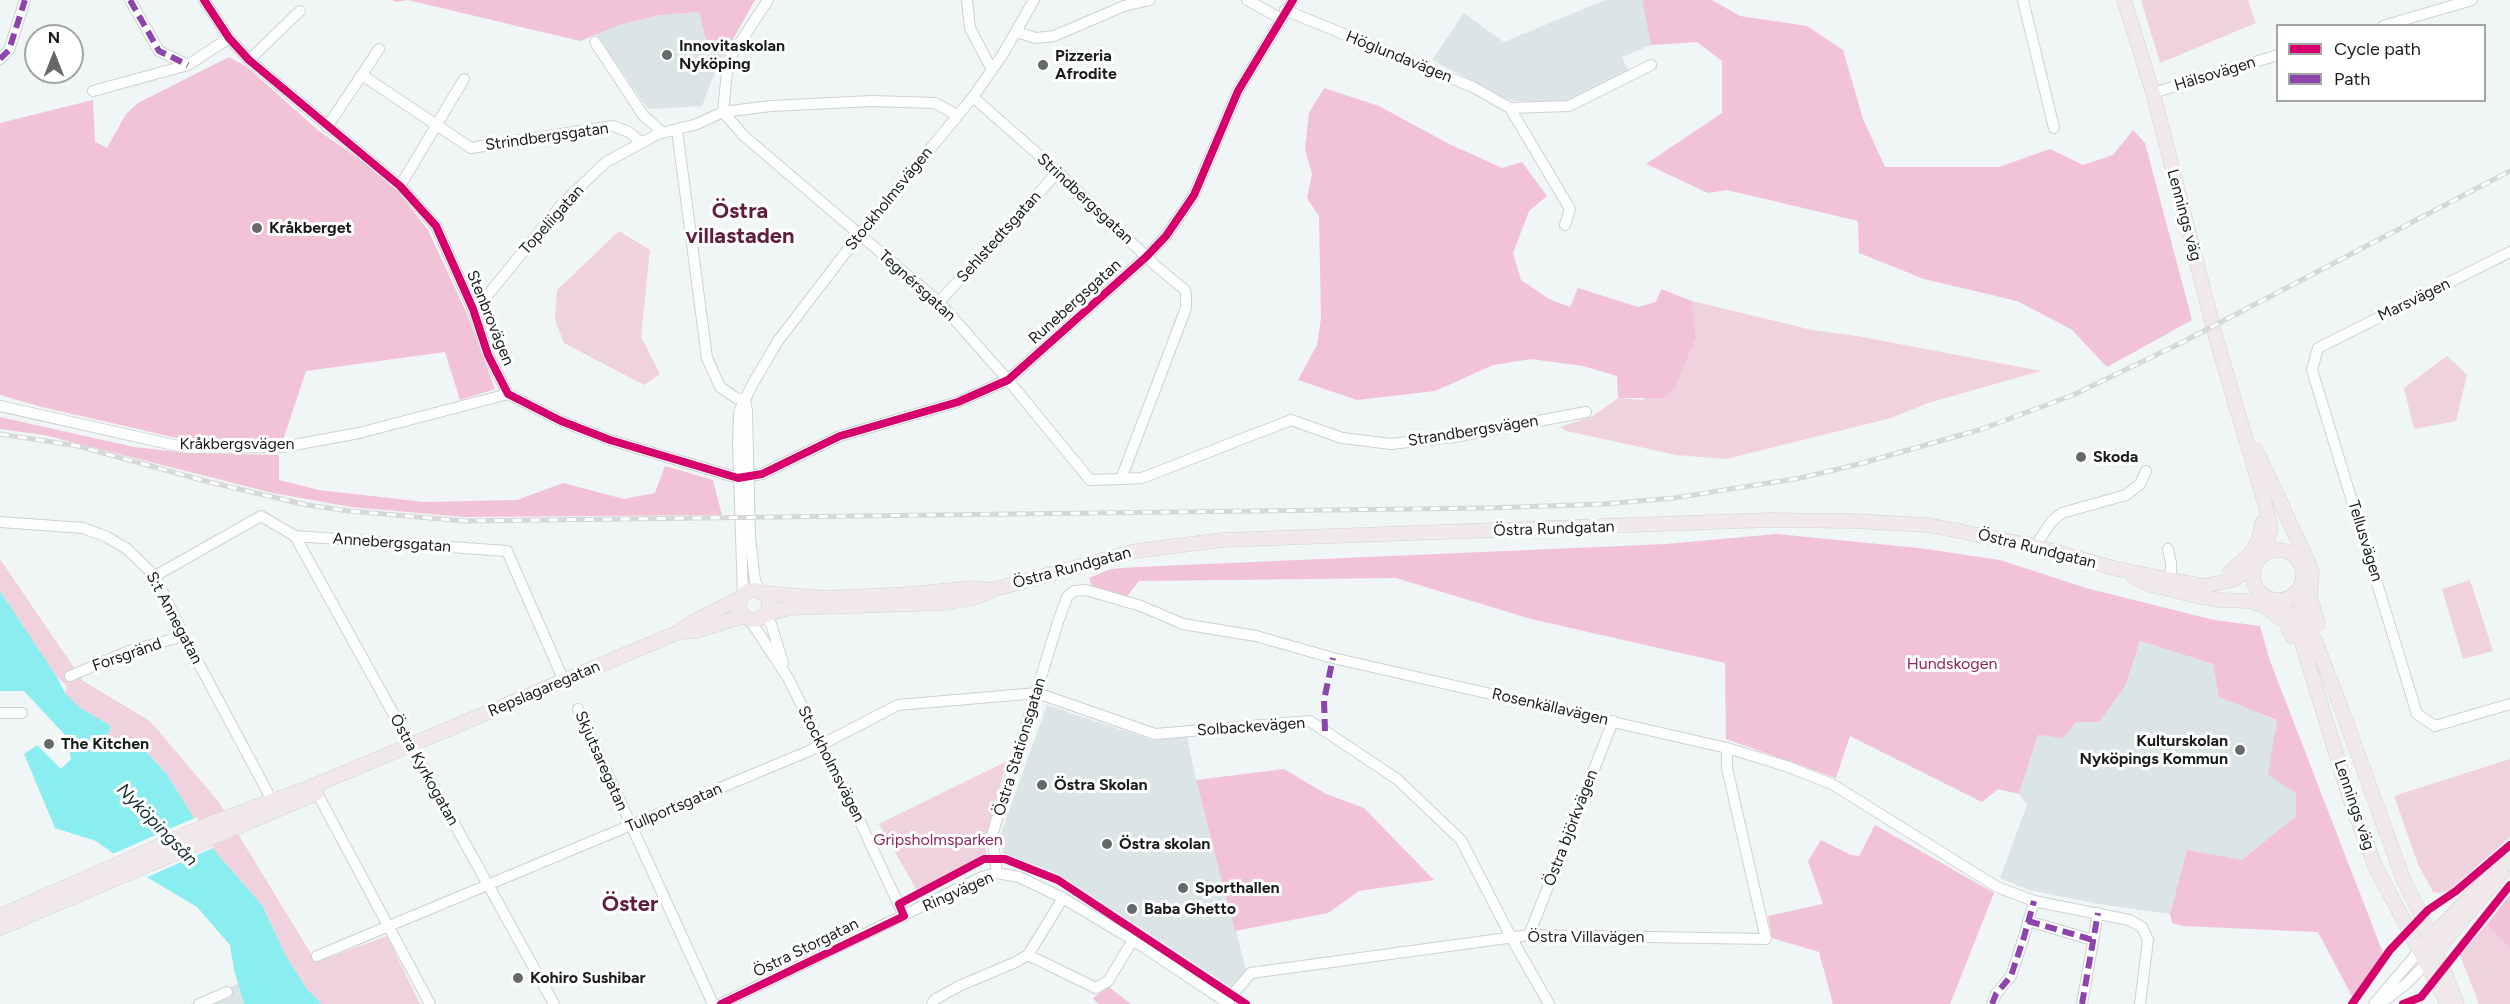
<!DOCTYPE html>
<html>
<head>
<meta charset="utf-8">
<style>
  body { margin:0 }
  #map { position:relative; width:2510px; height:1004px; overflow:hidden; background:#f0f5f5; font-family:Figtree,sans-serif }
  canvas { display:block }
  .legend { position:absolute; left:2276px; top:24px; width:210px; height:78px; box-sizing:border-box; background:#fff; border:2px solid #a3a5a5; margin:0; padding:8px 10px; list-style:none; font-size:18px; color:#1a1d1d }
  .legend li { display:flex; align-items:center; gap:12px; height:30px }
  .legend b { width:30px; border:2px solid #a3a5a5 }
  .north { position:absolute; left:24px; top:24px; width:60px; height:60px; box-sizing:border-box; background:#fff; border:2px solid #a3a5a5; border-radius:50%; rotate:0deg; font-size:16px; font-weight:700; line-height:24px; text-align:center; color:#1a1d1d }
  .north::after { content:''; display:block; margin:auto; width:21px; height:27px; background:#656969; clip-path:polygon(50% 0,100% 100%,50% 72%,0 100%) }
</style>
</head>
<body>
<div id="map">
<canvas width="2510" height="1004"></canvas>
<ul class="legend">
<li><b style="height:8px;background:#d6006c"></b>Cycle path</li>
<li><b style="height:8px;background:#8e44ad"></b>Path</li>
</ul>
<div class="north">N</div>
</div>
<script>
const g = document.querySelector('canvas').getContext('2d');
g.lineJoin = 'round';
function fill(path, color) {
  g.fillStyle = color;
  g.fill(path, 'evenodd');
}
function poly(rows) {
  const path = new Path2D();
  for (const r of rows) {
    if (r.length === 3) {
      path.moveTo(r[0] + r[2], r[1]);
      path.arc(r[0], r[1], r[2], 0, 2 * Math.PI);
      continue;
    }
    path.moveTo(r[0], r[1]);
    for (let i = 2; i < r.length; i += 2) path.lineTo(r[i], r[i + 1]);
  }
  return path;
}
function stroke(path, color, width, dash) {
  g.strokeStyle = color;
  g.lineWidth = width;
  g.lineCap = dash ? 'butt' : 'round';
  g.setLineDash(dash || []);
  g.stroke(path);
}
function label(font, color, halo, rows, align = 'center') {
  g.font = font + ' Figtree,sans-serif';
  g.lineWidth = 6;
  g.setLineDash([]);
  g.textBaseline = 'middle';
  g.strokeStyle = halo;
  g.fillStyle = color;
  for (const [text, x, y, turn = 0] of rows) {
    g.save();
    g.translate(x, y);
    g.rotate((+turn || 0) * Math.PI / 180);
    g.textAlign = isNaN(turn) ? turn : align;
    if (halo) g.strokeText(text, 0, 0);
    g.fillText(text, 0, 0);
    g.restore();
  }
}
fill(poly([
  [1605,0,1642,0,1651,45,1622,57,1630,74,1566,103,1542,105,1509,100,1432,60,1464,13,1504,42],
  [699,12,707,45,729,46,718,64,702,106,648,109,596,34,619,25,660,15],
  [2140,641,2213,664,2259,713,2277,721,2275,728,2296,793,2296,816,2242,860,2187,850,2170,914,2099,904,2029,890,2000,878,2027,805,2019,794,2038,735,2062,738,2076,722,2125,686],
  [1047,705,1152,740,1187,737,1196,780,1246,970,1231,987,1058,874,1003,853,1000,836],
  [238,984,244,1004,190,1004]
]), '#dbe5e5');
fill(poly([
  [2141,0,2248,0,2256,23,2160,63],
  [619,231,650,250,641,337,660,374,644,385,564,343,555,320,557,290],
  [1692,301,1812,330,1857,336,2041,371,1928,403,1891,418,1726,459,1676,455,1567,431,1560,427,1593,416,1618,398,1643,400,1696,337],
  [2447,356,2467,375,2456,421,2414,429,2404,388],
  [0,559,83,681,150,721,218,801,316,962,387,936,420,1004,322,1004,307,989,286,956,262,905,213,849,166,773,141,745,124,747,107,736,111,726,79,707,65,693,67,686,57,677,0,591],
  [2470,580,2493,651,2463,659,2442,589],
  [2510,759,2510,837,2450,890,2439,893,2433,892,2418,864,2394,796],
  [1007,761,986,836,986,860,920,896,879,824],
  [2487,924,2510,949,2510,1004,2479,1004,2460,955]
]), '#efd2de');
fill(poly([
  [392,0,755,0,729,46,707,45,699,12,660,15,619,25,580,41,408,0,397,2],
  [1642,0,1712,0,1740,16,1807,26,1843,50,1863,119,1885,167,1999,167,2050,149,2083,165,2113,155,2133,130,2145,143,2192,320,2107,367,2071,329,2017,301,1924,279,1859,253,1858,221,1727,190,1708,193,1646,164,1722,113,1722,61,1697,42,1651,45],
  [229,57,247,67,319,131,359,159,399,193,428,230,467,314,495,389,460,400,445,352,306,371,283,440,190,441,42,407,0,395,0,123,93,100,95,142,107,148,126,114,138,103],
  [1324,88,1379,106,1449,144,1502,168,1522,162,1547,196,1529,211,1513,253,1521,280,1549,299,1570,307,1578,288,1638,307,1656,302,1661,289,1692,301,1696,337,1675,387,1664,398,1618,398,1617,376,1583,366,1531,359,1493,365,1435,391,1357,400,1298,380,1317,345,1321,318,1319,216,1307,198,1312,174,1305,149,1309,113],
  [0,417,134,447,186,453,279,455,279,480,319,490,424,502,517,500,563,483,624,499,655,493,665,466,713,480,722,515,465,517,351,507,273,493,44,435,0,429],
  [1777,534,1919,548,2000,560,2086,588,2214,620,2260,626,2270,661,2383,953,2353,998,2318,932,2183,926,2172,923,2170,914,2187,850,2242,860,2296,816,2296,793,2268,775,2277,720,2219,697,2213,664,2140,641,2125,686,2099,722,2076,722,2063,738,2038,735,2019,794,1998,789,1982,802,1850,736,1836,778,1726,739,1725,663,1531,619,1396,578,1139,581,1124,600,1095,594,1089,578,1111,569,1137,567,1666,544],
  [1284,769,1326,794,1364,808,1434,880,1359,891,1328,913,1235,931,1196,780],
  [1875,825,1994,893,1950,1004,1833,1004,1819,952,1772,938,1768,916,1823,904,1808,861,1821,840,1851,855,1859,856],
  [2510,895,2510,949,2487,924],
  [1109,987,1131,1004,1098,1004,1093,998]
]), '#f2c2d7');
fill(poly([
  [0,591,57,677,65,693,79,707,111,726,107,736,124,747,144,749,166,773,213,849,262,905,286,956,307,989,322,1004,244,1004,234,970,230,945,197,907,145,876,96,841,55,828,24,754,37,745,61,769,71,759,67,737,24,691,0,691]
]), '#8aedf0');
fill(poly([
  [197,817,215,847,143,879,110,855]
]), '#f0f5f5');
const minor = poly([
  [130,0,159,51,188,65],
  [204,0,229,38,249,60,400,186,436,226,473,309,488,355,508,394,561,421,610,440,738,478,762,474,840,436,958,402,1008,380,1146,257,1166,236,1194,195,1238,91,1293,0],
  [768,0,728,61,723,112,744,136,939,302,1008,380,1090,480,1121,479,1186,308,1186,294,1185,290,1156,266,1058,172,973,97],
  [967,0,970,28,992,70],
  [1247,0,1280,18],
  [2023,0,2054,128],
  [1285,10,1473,87,1510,108,1569,106,1651,65],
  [2383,26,2472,0],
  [1016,32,1036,38,1054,36,1124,6,1150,0],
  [595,42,643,115,663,133],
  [0,59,9,50,25,0],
  [249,60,300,11],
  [362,75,471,148,613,126,629,132,641,142],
  [93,91,188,65,229,38],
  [2153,93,2278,55],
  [1510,108,1570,209,1565,225],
  [327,127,379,49],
  [677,130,707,358,720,387,736,398,745,400],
  [400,186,464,79],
  [2510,252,2318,348,2312,370,2417,714,2435,726,2510,704],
  [939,302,1058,172],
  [473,309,487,296,562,204,606,162,658,134,697,124,723,112,771,106,872,101,935,103,957,115],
  [745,400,747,411,750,538,755,581,761,592],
  [0,406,187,448,283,447,359,433,508,394],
  [1121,479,1142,478,1291,420,1342,438,1391,444,1454,437,1586,412],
  [0,522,83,528,107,537,127,549,155,576,184,636,267,791,274,808],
  [295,536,554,1004],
  [2035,546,2052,521,2062,513,2126,495,2140,484,2146,471],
  [2168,549,2171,563,2171,578],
  [155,576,261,516,295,536,507,551,564,681],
  [743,596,738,444,739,412,752,385,778,341,859,235,973,97,1003,54,1034,0],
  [765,616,771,624,783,663],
  [750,620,788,678,862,826,904,916],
  [70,676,129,651,184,636],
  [578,709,713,1004],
  [0,713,22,713],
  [317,793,430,1004],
  [997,873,992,835,1058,622,1067,597,1074,591,1086,590,1141,606,1183,624,1256,636,1333,658,1727,748,1786,766,1832,784,1997,887,2034,901,2129,920,2142,927,2148,940,2140,1004],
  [2028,921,2093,940],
  [1529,935,1613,721],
  [1028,955,1096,988,1108,981,1133,940],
  [317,956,809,751,898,705,1037,693,1155,734,1310,721,1397,779,1461,840,1512,939,1549,1004],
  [1226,1002,1251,973,1529,935,1766,939,1727,768,1727,748],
  [199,1004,227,992],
  [721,1004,982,877,997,873,1019,877,1063,898,1133,940,1229,1004],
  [932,1004,934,1000,959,986,1016,962,1028,955,1063,898],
  [1992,1004,1996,994,2011,976,2024,937,2034,901],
  [2082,1004,2098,913],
  [2374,1004,2420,950],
  [2380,1004,2406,984,2426,964]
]);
const major = poly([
  [2124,0,2153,93,2216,338,2267,511,2271,529,2264,554],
  [2256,450,2310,566,2312,573,2310,596,2318,624],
  [2278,575,25],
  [2229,573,2252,552,2259,539,2262,523],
  [2133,577,2151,585,2196,596,2203,595],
  [2299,590,2301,605,2339,702,2404,881,2422,917,2457,1004],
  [754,605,15],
  [763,593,825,598,912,594,973,588,990,590],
  [2196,596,2220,600,2249,601,2262,605,2286,622,2292,636],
  [2278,601,2295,620,2351,802,2375,866,2448,1004],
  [767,614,789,608,945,603,977,597,992,590,1136,551,1223,540,1768,520,1851,521,1928,525,2035,546,2117,569,2204,586,2233,580,2254,566],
  [679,632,697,631,743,616],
  [0,916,211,823,313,786,679,632,693,622,742,597],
  [0,928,317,793],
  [2427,942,2510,855],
  [2431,957,2502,873]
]);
stroke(minor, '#ced2d2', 12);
stroke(major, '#d0d2d2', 15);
stroke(minor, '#fdfefe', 10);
stroke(major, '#f1e8ec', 14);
const rail = poly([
  [0,434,78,446,209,482,307,505,349,511,465,521,1486,508,1604,504,1674,498,1800,478,1859,464,1982,429,2073,395,2181,343,2510,171]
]);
stroke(rail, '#d6d7d7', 5);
stroke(rail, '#fff', 3, [9]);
stroke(poly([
  [130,0,159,51,188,65],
  [0,59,9,50,25,0],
  [1325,731,1324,700,1333,658],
  [2028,921,2093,940],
  [1992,1004,1996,994,2011,976,2024,937,2034,901],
  [2082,1004,2098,913]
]), '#8e44ad', 6, [12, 6]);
stroke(poly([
  [204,0,229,38,249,60,400,186,436,226,473,309,488,355,508,394,561,421,610,440,738,478,762,474,840,436,958,402,1008,380,1146,257,1166,236,1194,195,1238,91,1293,0],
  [721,1004,904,916,899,904,984,859,1005,859,1058,880,1246,1004],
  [2352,1004,2390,950,2428,910,2456,891,2510,845],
  [2403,1004,2421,997,2510,885]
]), '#d6006c', 8);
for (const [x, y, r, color] of [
  [667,55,6,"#656969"],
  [1043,65,6,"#656969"],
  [257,228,6,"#656969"],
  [2081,457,6,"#656969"],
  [49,744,6,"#656969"],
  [2240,750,6,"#656969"],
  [1042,785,6,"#656969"],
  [1107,844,6,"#656969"],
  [1183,888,6,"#656969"],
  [1132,909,6,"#656969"],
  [518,978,6,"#656969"]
]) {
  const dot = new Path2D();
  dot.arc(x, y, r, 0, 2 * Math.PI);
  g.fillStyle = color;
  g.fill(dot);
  stroke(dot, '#fff', 2);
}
label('bold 16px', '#1a1d1d', '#fff', [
  ["Innovitaskolan",679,46],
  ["Nyköping",679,64],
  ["Pizzeria",1055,56],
  ["Afrodite",1055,74],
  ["Kråkberget",269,228],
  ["Skoda",2093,457],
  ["Kulturskolan",2228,741,"right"],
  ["Nyköpings Kommun",2228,759,"right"],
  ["The Kitchen",61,744],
  ["Östra Skolan",1054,785],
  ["Östra skolan",1119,844],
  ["Sporthallen",1195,888],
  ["Baba Ghetto",1144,909],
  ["Kohiro Sushibar",530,978]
], 'left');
label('16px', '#1a1d1d', '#fff', [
  ["Höglundavägen",1399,57,22],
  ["Hälsovägen",2215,74,-17],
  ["Strindbergsgatan",547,137,-8],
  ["Stockholmsvägen",889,199,-51],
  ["Strindbergsgatan",1085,199,43],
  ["Lennings väg",2184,215,75],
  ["Topeliigatan",552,220,-48],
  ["Sehlstedtsgatan",999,237,-48],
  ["Tegnérsgatan",917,286,42],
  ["Marsvägen",2414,300,-26],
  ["Runebergsgatan",1075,302,-42],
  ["Stenbrovägen",490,318,68],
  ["Strandbergsvägen",1473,431,-9],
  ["Kråkbergsvägen",237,444],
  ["Östra Rundgatan",1554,529,-2],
  ["Tellusvägen",2365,541,73],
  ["Annebergsgatan",392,543,4],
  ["Östra Rundgatan",2037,549,14],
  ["Östra Rundgatan",1072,568,-15],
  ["S:t Annegatan",174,618,62],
  ["Forsgränd",127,655,-19],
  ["Repslagaregatan",544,689,-23],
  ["Rosenkällavägen",1550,707,13],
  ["Solbackevägen",1251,727,-4],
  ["Östra Stationsgatan",1020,747,-73],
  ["Skjutsaregatan",601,761,66],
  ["Stockholmsvägen",831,764,63],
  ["Östra Kyrkogatan",424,770,61],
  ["Lennings väg",2354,805,71],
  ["Tullportsgatan",674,808,-23],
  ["Östra björkvägen",1571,828,-69],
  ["Ringvägen",958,892,-24],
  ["Östra Villavägen",1586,937],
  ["Östra Storgatan",806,948,-26]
]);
label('16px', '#8d245b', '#fff', [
  ["Hundskogen",1952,664],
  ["Gripsholmsparken",938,840]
]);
label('italic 18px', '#183031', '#fff', [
  ["Nyköpingsån",157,825,46]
]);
label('bold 22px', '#5f1e3e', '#fff', [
  ["Östra",740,212],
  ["villastaden",740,237],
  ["Öster",630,905]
]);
</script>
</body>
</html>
